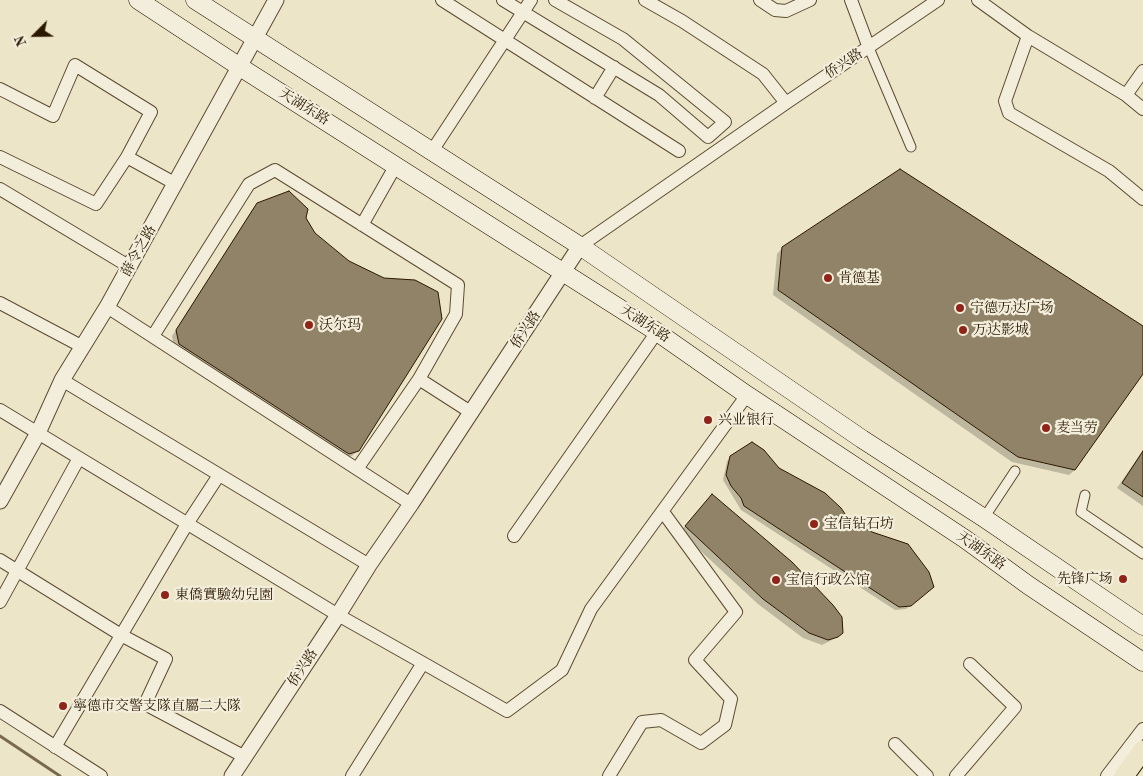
<!DOCTYPE html>
<html>
<head>
<meta charset="utf-8">
<style>
  body { margin:0 }
  #map { position:relative; width:1143px; height:776px; overflow:hidden; background:#ede5c8; font-family:"Old Standard TT",serif }
  canvas { display:block }
  .north { position:absolute; left:10px; top:10px; width:50px; height:50px; -webkit-text-stroke:4px #f3eedb; paint-order:stroke; rotate:247deg; font-size:14px; font-weight:700; line-height:20px; text-align:center; color:#2b1800 }
  .north::after { content:''; display:block; margin:auto; width:18px; height:22px; background:#2b1800; clip-path:polygon(50% 0,100% 100%,50% 72%,0 100%) }
</style>
</head>
<body>
<div id="map">
<canvas width="1143" height="776"></canvas>
<div class="north">N</div>
</div>
<script>
const g = document.querySelector('canvas').getContext('2d');
g.lineJoin = 'round';
function fill(path, color) {
  g.fillStyle = color;
  g.fill(path, 'evenodd');
}
function poly(rows) {
  const path = new Path2D();
  for (const r of rows) {
    path.moveTo(r[0], r[1]);
    for (let i = 2; i < r.length; i += 2) path.lineTo(r[i], r[i + 1]);
  }
  return path;
}
function stroke(path, color, width, dash) {
  g.strokeStyle = color;
  g.lineWidth = width;
  g.lineCap = dash ? 'butt' : 'round';
  g.setLineDash(dash || []);
  g.stroke(path);
}
function label(font, color, halo, rows, align = 'center') {
  g.font = font + ' "Old Standard TT","Noto Serif SC",serif';
  g.lineWidth = 4.5;
  g.setLineDash([]);
  g.textBaseline = 'middle';
  g.strokeStyle = halo;
  g.fillStyle = color;
  for (const [text, x, y, turn = 0] of rows) {
    g.save();
    g.translate(x, y);
    g.rotate((+turn || 0) * Math.PI / 180);
    g.textAlign = isNaN(turn) ? turn : align;
    if (halo) g.strokeText(text, 0, 0);
    g.fillText(text, 0, 0);
    g.restore();
  }
}
fill(poly([
  [258,204,305,218,358,450,352,456,343,459,174,349,172,336,252,210],
  [782,248,1143,327,1143,372,1075,470,1069,475,1012,462,773,295,777,254],
  [1143,450,1143,506,1117,488],
  [731,457,778,469,849,522,872,533,929,590,906,609,895,610,741,510,723,480,727,461],
  [706,501,842,632,836,638,822,645,803,638,758,604,680,532]
]), '#0003');
stroke(poly([
  [0,736,60,776]
]), '#78694f', 3);
const building = poly([
  [900,169,1143,326,1143,374,1075,470,1018,457,778,290,782,247,900,169],
  [289,191,308,209,306,218,315,233,349,261,384,278,415,280,438,292,442,319,359,451,349,454,179,344,176,330,257,203,289,191],
  [752,442,764,450,779,468,825,493,841,508,850,521,872,532,908,544,929,572,934,587,911,606,899,607,744,506,741,498,731,486,726,475,727,470,730,456,752,442],
  [1143,451,1143,497,1122,483,1143,451],
  [712,494,792,562,833,605,842,617,843,633,838,637,828,640,809,633,763,599,685,526,712,494]
]);
fill(building, '#908368');
stroke(building, '#2b1800', 1);
const pedestrian = poly([
  [869,48,911,147],
  [1085,495,1081,512,1143,554],
  [984,518,1015,471]
]);
const minor = poly([
  [442,0,679,151],
  [503,0,659,95,708,137,725,122,623,39,555,0],
  [645,0,682,21,763,74,786,103],
  [760,0,775,10,786,11,810,0],
  [851,0,869,48],
  [978,0,1028,36,1126,95,1143,109],
  [1028,36,1005,101,1009,113,1109,171,1143,199],
  [0,89,53,116,75,65,151,112,127,157,96,204,0,157],
  [1126,95,1143,71],
  [595,98,614,67],
  [432,151,531,0],
  [127,157,176,184],
  [0,189,130,267],
  [362,225,396,165],
  [580,246,786,103,938,0],
  [0,303,83,347],
  [107,307,411,504],
  [153,336,249,184,275,170,458,285,456,314,419,379,472,413],
  [62,380,369,565],
  [0,410,338,615,423,663,352,776],
  [357,469,419,379],
  [514,536,657,332],
  [0,560,121,635,166,659,145,704,245,757],
  [0,602,79,458],
  [423,663,507,711,562,670,591,609,747,395],
  [0,711,101,776],
  [895,744,927,776],
  [55,747,187,524,219,475],
  [609,776,642,722,661,720,701,743,725,725,731,699,695,660,736,612,663,512],
  [956,776,1015,707,970,664],
  [1107,776,1143,729]
]);
const tertiary = poly([
  [0,501,38,433,62,380,107,307,276,0],
  [232,776,338,615,369,565,411,504,580,246]
]);
const secondary = poly([
  [138,0,240,67,657,332,747,395,965,539,1028,585,1143,662],
  [195,0,580,246,862,439,984,518,1143,626]
]);
const primary = poly([
  [1124,776,1143,750]
]);
stroke(pedestrian, '#5c4b32', 11);
stroke(minor, '#5c4b32', 14);
stroke(tertiary, '#5c4b32', 17);
stroke(secondary, '#2b1800', 19);
stroke(primary, '#2b1800', 21);
stroke(pedestrian, '#f3eedb', 9);
stroke(minor, '#f3eedb', 12);
stroke(tertiary, '#f3eedb', 15);
stroke(secondary, '#f3eedb', 18);
stroke(primary, '#ede5c8', 19);
for (const [x, y, r, color] of [
  [828,278,5,"#8f2418"],
  [960,308,5,"#8f2418"],
  [309,325,5,"#8f2418"],
  [963,330,5,"#8f2418"],
  [708,420,5,"#8f2418"],
  [1046,428,5,"#8f2418"],
  [814,524,5,"#8f2418"],
  [1123,579,5,"#8f2418"],
  [776,580,5,"#8f2418"],
  [165,595,5,"#8f2418"],
  [63,706,5,"#8f2418"]
]) {
  const dot = new Path2D();
  dot.arc(x, y, r, 0, 2 * Math.PI);
  g.fillStyle = color;
  g.fill(dot);
  stroke(dot, '#f3eedb', 2);
}
label('14px', '#2b1800', '#f3eedb', [
  ["侨兴路",844,64,-33],
  ["天湖东路",304,107,32],
  ["薛令之路",139,251,-61],
  ["天湖东路",645,324,33],
  ["侨兴路",526,330,-57],
  ["天湖东路",981,551,35],
  ["侨兴路",303,668,-57]
]);
label('14px', '#2b1800', '#f3eedb', [
  ["肯德基",838,278],
  ["宁德万达广场",970,308],
  ["沃尔玛",319,325],
  ["万达影城",973,330],
  ["兴业银行",718,420],
  ["麦当劳",1056,428],
  ["宝信钻石坊",824,524],
  ["先锋广场",1113,579,"right"],
  ["宝信行政公馆",786,580],
  ["東僑實驗幼兒園",175,595],
  ["寧德市交警支隊直屬二大隊",73,706]
], 'left');
</script>
</body>
</html>
